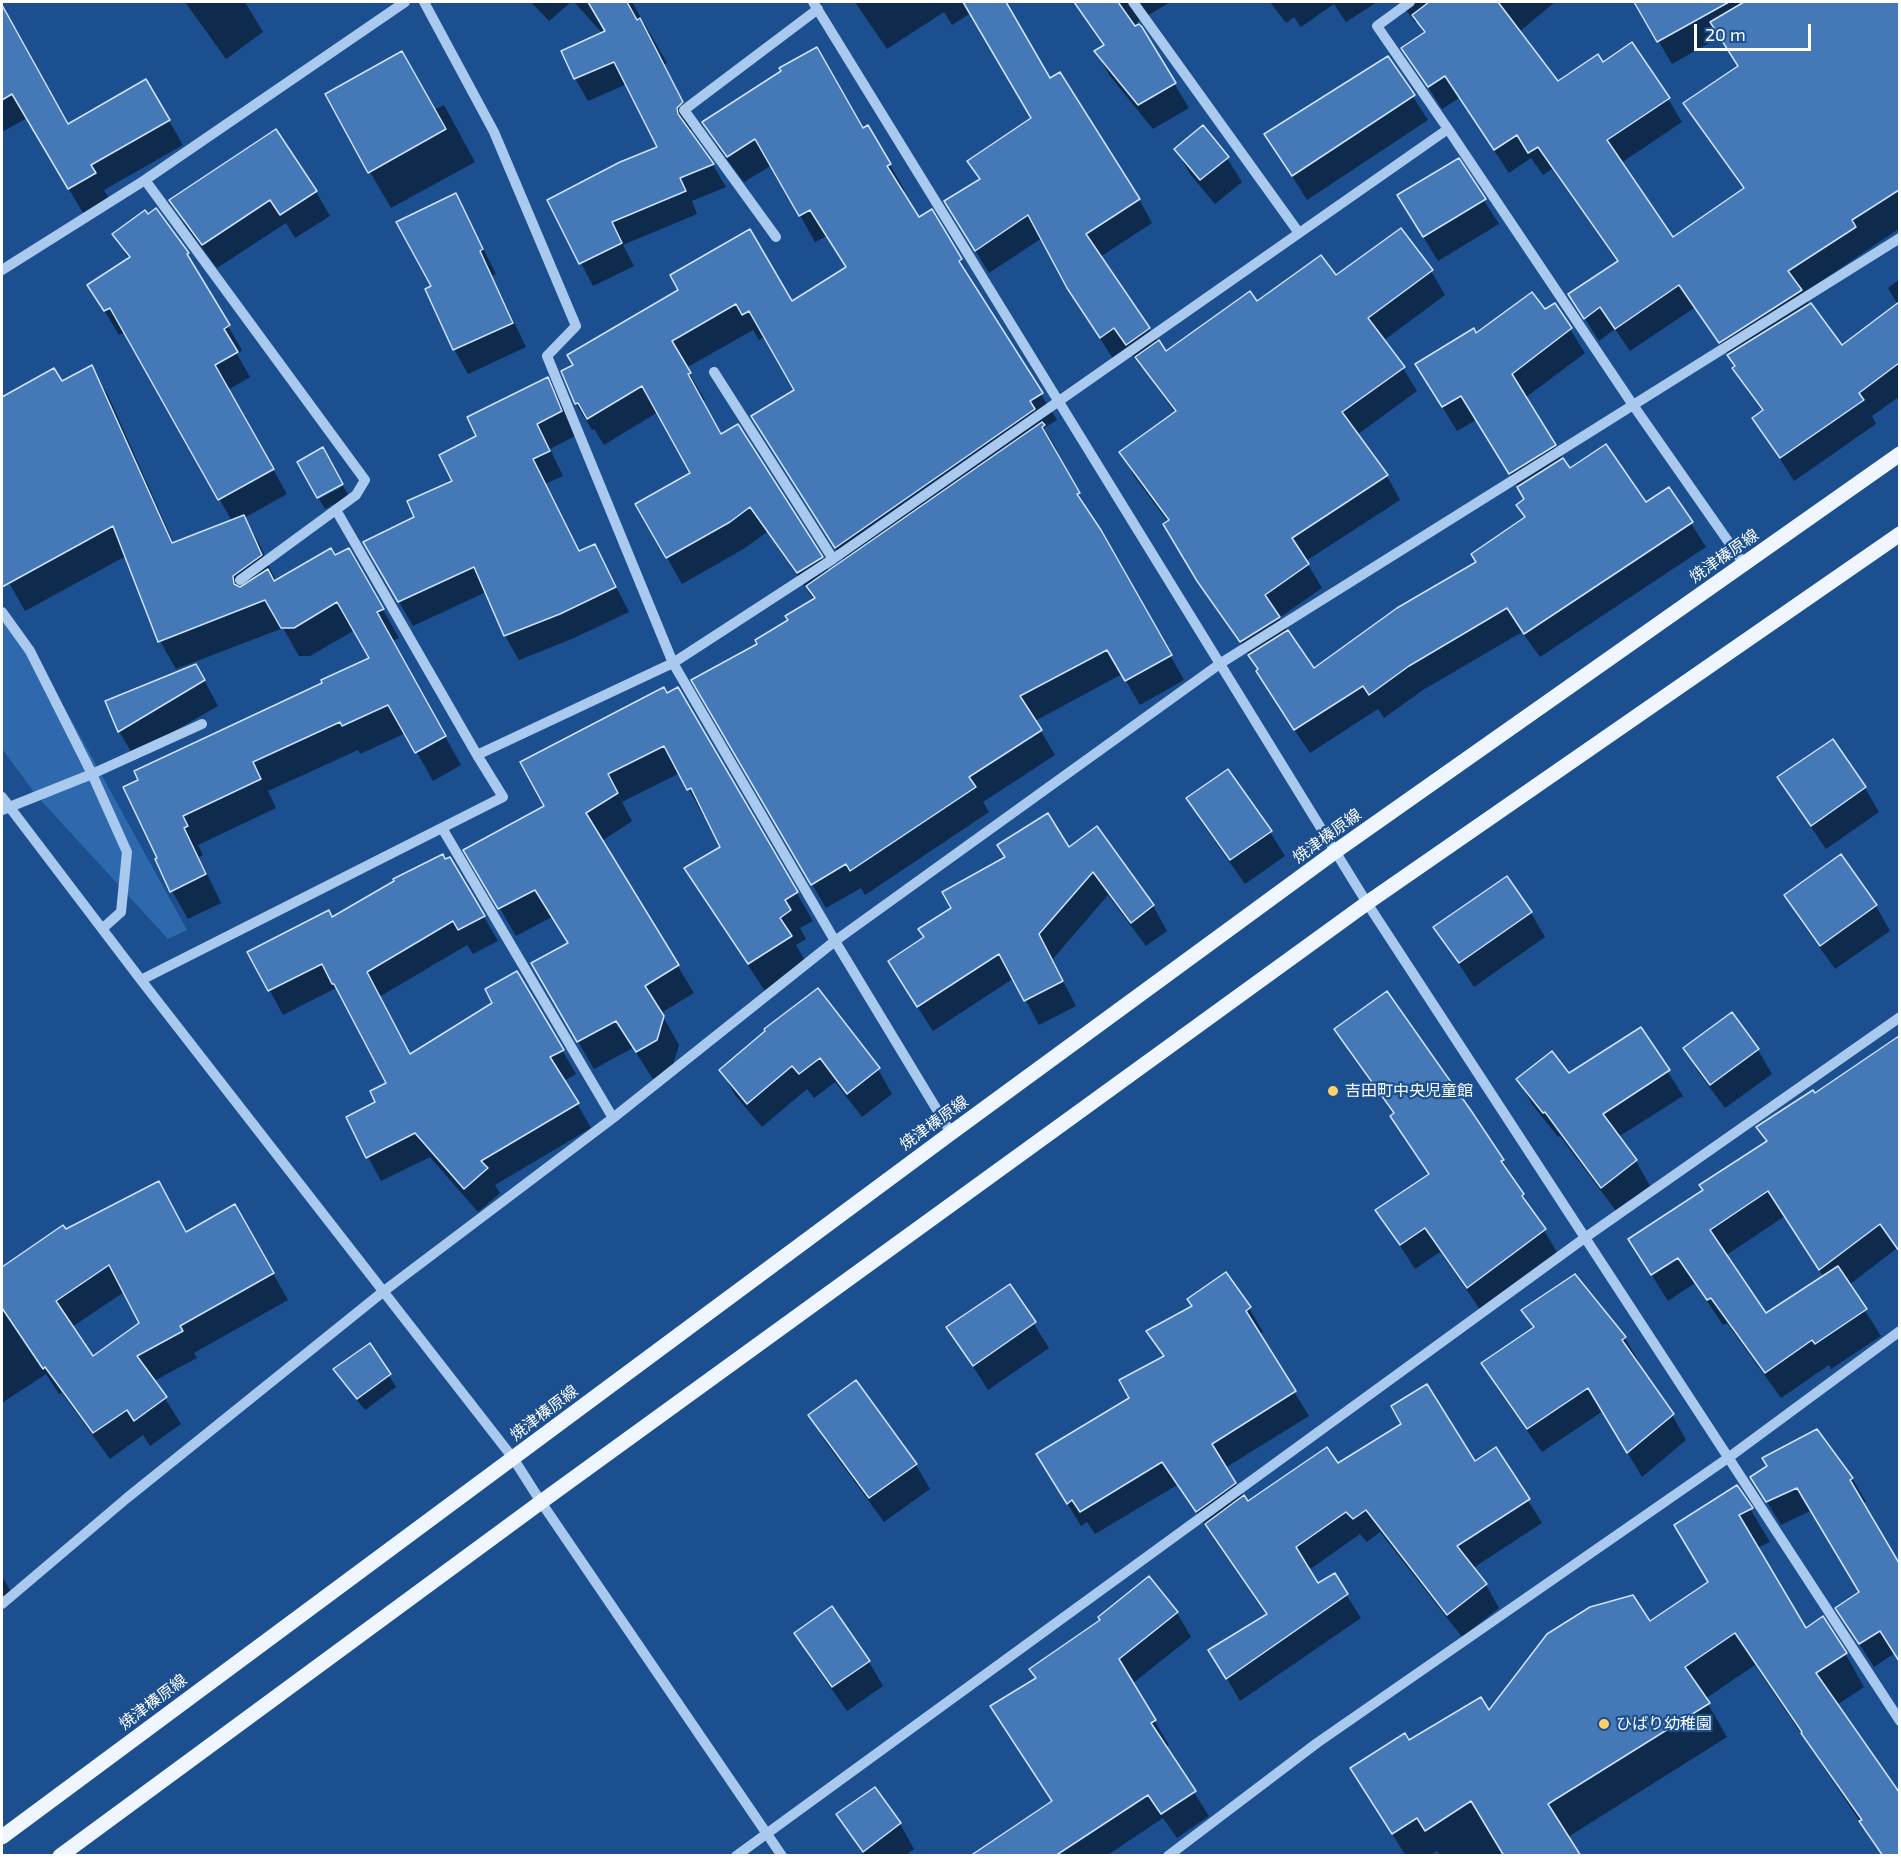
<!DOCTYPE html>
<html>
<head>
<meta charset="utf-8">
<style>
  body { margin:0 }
  #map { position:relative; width:1901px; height:1857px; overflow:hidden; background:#1b4f8f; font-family:"Exo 2",sans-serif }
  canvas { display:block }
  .frame { position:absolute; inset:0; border:3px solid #fff; pointer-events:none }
  .scale { position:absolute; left:1694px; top:24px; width:117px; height:27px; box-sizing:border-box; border:3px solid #fff; border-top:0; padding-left:8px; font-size:18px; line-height:21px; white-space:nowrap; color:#fff; -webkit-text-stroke:4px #1b4f8f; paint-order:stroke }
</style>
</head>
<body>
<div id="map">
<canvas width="1901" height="1857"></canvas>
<div class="frame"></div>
<div class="scale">20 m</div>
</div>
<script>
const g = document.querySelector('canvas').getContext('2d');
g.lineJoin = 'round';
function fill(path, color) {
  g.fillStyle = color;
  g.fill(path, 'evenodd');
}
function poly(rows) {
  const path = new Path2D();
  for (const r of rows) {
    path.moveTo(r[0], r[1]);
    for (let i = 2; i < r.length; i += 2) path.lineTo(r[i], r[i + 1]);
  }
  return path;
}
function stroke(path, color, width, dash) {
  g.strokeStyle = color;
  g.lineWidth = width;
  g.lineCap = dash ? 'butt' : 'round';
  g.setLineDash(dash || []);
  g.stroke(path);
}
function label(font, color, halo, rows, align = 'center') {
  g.font = font + ' "Exo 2","Noto Sans JP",sans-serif';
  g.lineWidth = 4.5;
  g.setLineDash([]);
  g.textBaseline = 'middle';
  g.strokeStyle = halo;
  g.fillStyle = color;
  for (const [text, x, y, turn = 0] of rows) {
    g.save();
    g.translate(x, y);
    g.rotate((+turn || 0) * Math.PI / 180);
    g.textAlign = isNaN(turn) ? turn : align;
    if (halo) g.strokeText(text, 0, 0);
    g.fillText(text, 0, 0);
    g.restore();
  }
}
fill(poly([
  [2,614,51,683,187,930,168,939,37,796,2,749]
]), '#2e69ad');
fill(poly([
  [185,2,245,2,263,32,226,59],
  [531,2,571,2,549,21],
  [574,2,632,2,667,63,664,64,695,125,689,133,713,165,726,187,692,201,697,214,623,245,634,266,593,286,549,201,659,148,627,84,588,101,575,78,603,34],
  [855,2,1004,2,1049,80,1139,199,1152,223,1100,257,1166,353,1256,303,1335,277,1401,230,1431,271,1445,295,1383,341,1403,368,1417,391,1357,435,1387,476,1400,500,1306,561,1322,588,1279,618,1314,670,1478,563,1526,518,1526,500,1476,420,1457,431,1431,388,1476,335,1545,311,1555,305,1585,353,1525,398,1563,460,1570,470,1645,505,1669,489,1706,547,1540,657,1522,632,1423,690,1384,718,1378,709,1310,753,1272,696,1256,665,1213,605,1179,548,1168,522,1134,476,1121,452,1175,413,1142,366,1141,367,1129,351,1114,360,1083,312,1042,238,989,273,960,225,980,181,969,162,1033,119,971,13,952,25,944,12,887,49],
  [1074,2,1170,2,1137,22,1189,108,1153,129,1110,76,1096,52,1104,47],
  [1270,2,1377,2,1346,22,1334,4,1301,27,1294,17,1286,23],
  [1400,2,1555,2,1519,32,1558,83,1603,64,1668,99,1682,122,1621,163,1673,239,1744,190,1699,126,1685,103,1739,67,1720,37,1672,64,1636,3,1899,2,1900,228,1802,294,1841,347,1898,305,1888,288,1900,279,1900,396,1872,416,1876,424,1794,481,1754,418,1763,412,1748,392,1734,369,1736,367,1735,364,1694,308,1630,351,1615,329,1599,341,1570,295,1618,263,1552,169,1543,175,1531,158,1509,173,1459,98,1442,109,1403,48,1424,34,1417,21,1415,22],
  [2,11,68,126,146,81,183,145,104,190,109,198,83,213,27,118,2,132],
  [1388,58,1428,120,1307,200,1266,134],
  [444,105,475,162,391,208,370,172,434,110],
  [704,123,863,130,868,127,905,191,902,193,918,220,931,211,976,286,974,288,1057,420,1044,428,1057,450,1055,452,1184,680,1140,705,1122,674,1035,721,1055,755,983,802,989,812,865,895,861,888,826,908,693,680,759,645,814,600,767,532,745,548,682,584,637,505,692,474,658,412,604,445,594,429,592,430,576,404,563,372,575,366,680,291,791,303,847,268,827,236,815,242,772,165,744,182,719,149],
  [753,330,759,340,766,336,796,390,768,443,844,561,829,571,821,558,721,436,702,401,705,400,686,368],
  [1176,149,1227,158,1242,182,1215,204,1190,174],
  [1458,160,1499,224,1438,261,1413,220],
  [316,192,330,216,295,238,286,223,217,268,185,225,171,200],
  [456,195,496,274,492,276,526,347,468,374,454,349,433,286],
  [156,210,188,254,202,278,200,279,242,350,237,354,250,377,228,390,287,494,244,518,260,545,276,582,349,550,399,638,392,641,461,765,433,781,406,733,360,754,358,750,268,791,276,808,198,845,203,855,199,857,221,903,188,919,172,891,159,858,125,787,371,659,355,630,310,656,299,656,283,628,176,669,160,641,126,556,25,611,2,570,2,398,53,370,61,383,91,367,108,395,174,544,232,521,125,332,119,335,89,285,129,260,114,234],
  [547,379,561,404,575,436,550,449,563,476,545,484,580,553,595,546,629,612,574,638,519,660,505,636,486,592,413,626,365,543,416,518,454,482,478,437],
  [343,486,349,496,325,509,319,499],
  [196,665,218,706,133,755,119,731],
  [678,689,813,921,800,928,806,939,796,945,807,964,765,991,702,896,686,868,722,848,706,815,704,817,680,773,622,802,632,821,602,841,694,993,661,1013,679,1045,672,1068,653,1079,633,1048,594,1069,533,964,569,944,552,917,516,936,466,850,546,806,667,695],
  [1833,741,1865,788,1879,812,1826,849,1794,802,1779,778],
  [1188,799,1270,832,1285,856,1245,884,1202,823],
  [1096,828,1153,906,1167,931,1146,946,1108,895,1052,960,1076,1006,1039,1025,1014,978,933,1031,904,986,1068,849],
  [1841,856,1876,906,1890,931,1835,969,1800,920,1786,895],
  [450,859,498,941,473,954,467,945,379,997,410,1056,494,1004,517,973,576,1074,564,1081,591,1128,495,1185,500,1193,478,1212,430,1157,381,1181,368,1157,377,1102,388,1084,336,988,283,1015,249,952,332,919],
  [1507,878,1531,913,1545,937,1474,987,1435,927],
  [817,990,878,1069,892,1094,862,1117,835,1082,814,1098,807,1089,762,1127,735,1095,721,1070],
  [1336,1029,1471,1113,1503,1161,1558,1254,1482,1312,1440,1252,1415,1269,1377,1210,1429,1175,1406,1141,1392,1117,1394,1115,1350,1053],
  [1641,1029,1683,1096,1618,1137,1636,1161,1650,1186,1616,1211,1560,1136,1558,1137,1532,1104,1518,1079,1568,1075],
  [1890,1044,1900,1059,1900,1254,1896,1249,1849,1285,1881,1336,1831,1369,1829,1365,1781,1398,1727,1323,1723,1325,1695,1283,1668,1301,1630,1240,1704,1191,1767,1143,1758,1128,1815,1095],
  [1785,1216,1823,1276,1766,1316,1725,1256],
  [1685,1049,1758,1050,1772,1074,1725,1108,1699,1073],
  [235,1206,288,1300,194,1353,197,1358,154,1381,181,1424,150,1446,143,1435,110,1459,62,1393,59,1394,46,1374,2,1403,2,1269,63,1227,66,1231,186,1234],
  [124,1292,141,1323,93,1358,72,1327],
  [1010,1286,1049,1348,988,1390,948,1327],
  [1249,1308,1263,1332,1259,1335,1309,1416,1225,1468,1248,1503,1337,1466,1475,1463,1496,1449,1542,1523,1473,1568,1486,1585,1499,1608,1462,1637,1380,1532,1367,1542,1360,1534,1309,1570,1317,1586,1334,1575,1361,1618,1240,1701,1224,1673,1267,1616,1177,1485,1095,1534,1087,1522,1081,1526,1052,1478,1131,1399,1164,1358,1148,1331],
  [1523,1310,1625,1338,1639,1362,1636,1363,1672,1415,1686,1440,1642,1477,1603,1411,1542,1452,1497,1388,1483,1363,1534,1329],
  [369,1345,396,1387,365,1410,342,1381,335,1370],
  [856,1382,916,1465,930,1489,884,1522,824,1440,810,1415],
  [1752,1477,1852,1478,1866,1502,1863,1504,1900,1566,1900,1658,1895,1653,1874,1667,1837,1609,1861,1593,1812,1510,1781,1525],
  [1737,1487,1770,1542,1757,1548,1805,1630,1845,1653,1864,1687,1837,1705,1900,1794,1900,1856,1883,1856,1755,1665,1705,1699,1727,1737,1568,1837,1579,1856,1441,1856,1437,1851,1430,1856,1406,1856,1372,1802,1409,1742,1489,1713,1649,1623,1710,1583],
  [2,1576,14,1597,2,1605],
  [832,1608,869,1662,883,1686,847,1711,810,1658,796,1633],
  [1177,1613,1191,1637,1132,1684,1169,1745,1165,1747,1209,1816,1177,1838,1163,1818,1106,1856,995,1856,1053,1802,992,1707],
  [874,1789,900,1824,914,1849,905,1856,864,1856,838,1815]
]), '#0007');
const building = poly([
  [588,2,627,2,637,20,640,18,683,102,677,108,678,114,714,164,680,178,686,191,612,222,622,243,579,264,547,200,620,162,657,147,614,62,574,79,561,51,605,31,588,2],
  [963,2,1006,2,1050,78,1060,72,1140,199,1086,234,1150,328,1126,345,1114,328,1100,338,1067,288,1028,215,975,251,944,201,980,179,967,161,1031,118,963,2],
  [1074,2,1118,2,1135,26,1139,24,1142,27,1176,83,1138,105,1094,51,1104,45,1074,2],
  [1429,2,1498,2,1558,81,1598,54,1603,62,1632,42,1670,98,1607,140,1673,237,1744,188,1683,103,1738,66,1710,22,1744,2,1899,2,1899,190,1852,220,1856,227,1788,271,1802,290,1719,343,1679,285,1615,329,1600,307,1584,319,1568,294,1618,261,1538,147,1528,153,1517,135,1494,150,1445,76,1428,87,1401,48,1425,32,1412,15,1429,2],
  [1634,2,1729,2,1657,42,1634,2],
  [2,5,68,124,146,79,170,120,91,165,96,173,68,189,12,94,2,100,2,5],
  [817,47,863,128,868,125,891,164,887,166,919,217,932,209,962,259,959,261,1043,393,1030,401,1035,409,835,548,751,416,794,390,749,311,742,315,736,304,672,341,691,373,688,374,721,434,738,424,823,557,797,573,750,507,730,522,666,558,635,504,690,473,642,386,587,419,578,403,575,404,561,371,573,365,567,355,678,290,670,275,750,229,792,301,846,267,810,210,799,216,755,139,727,157,702,122,781,71,779,68,817,47],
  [402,51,446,129,368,173,325,94,402,51],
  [1388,56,1415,95,1292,176,1264,134,1388,56],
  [1203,125,1229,157,1200,180,1174,149,1203,125],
  [276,129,317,191,280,215,270,200,202,245,169,200,276,129],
  [1459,158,1486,199,1423,237,1397,195,1459,158],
  [456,193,483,249,480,251,513,323,453,350,425,289,431,286,396,222,456,193],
  [156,208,189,253,187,254,230,325,224,329,238,352,215,365,274,469,218,500,110,308,104,311,87,285,130,257,112,234,145,210,148,214,156,208],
  [1401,228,1433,270,1368,318,1405,367,1342,412,1388,475,1292,538,1309,564,1265,595,1280,617,1240,642,1197,581,1163,524,1169,520,1119,452,1176,411,1135,357,1159,340,1166,351,1250,291,1257,301,1321,255,1336,275,1401,228],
  [1532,292,1545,309,1555,303,1572,328,1512,374,1556,445,1509,474,1461,396,1442,407,1415,364,1474,328,1476,333,1532,292],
  [1899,302,1899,363,1859,393,1864,400,1780,458,1752,418,1763,410,1732,368,1735,366,1727,355,1811,303,1842,345,1899,302],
  [92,365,172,543,244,515,262,555,233,576,234,584,240,587,268,569,274,581,331,548,335,555,349,548,384,609,377,612,446,736,415,753,388,705,342,726,340,722,253,762,261,779,183,816,188,826,184,828,206,874,170,892,155,859,157,858,123,787,138,780,134,771,322,683,321,680,369,658,337,602,294,628,281,628,265,600,158,642,113,526,2,587,2,397,54,368,62,381,92,365],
  [548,377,562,411,537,424,550,451,533,459,579,551,595,544,616,587,560,614,504,636,474,567,398,602,363,542,414,517,407,501,452,481,439,455,476,436,467,417,548,377],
  [1042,422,1045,425,1042,427,1080,493,1077,494,1101,530,1172,655,1125,681,1107,650,1020,696,1042,730,969,777,976,787,850,871,846,864,811,885,691,680,757,644,755,640,788,620,785,616,815,598,806,586,1042,422],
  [1606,444,1646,502,1669,487,1693,522,1524,634,1507,608,1409,666,1369,695,1363,686,1294,730,1256,671,1258,669,1248,655,1288,630,1314,668,1397,608,1476,562,1471,554,1525,517,1516,505,1524,499,1517,487,1563,458,1570,468,1606,444],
  [323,447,343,484,317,498,297,462,323,447],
  [196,664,205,680,118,732,105,701,196,664],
  [664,687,667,693,678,687,798,892,785,900,791,910,780,918,792,936,748,964,684,868,720,847,691,788,687,790,664,746,608,774,618,793,586,813,679,965,645,986,664,1016,657,1040,636,1052,616,1021,577,1042,531,963,568,943,535,890,498,909,463,850,544,806,520,762,664,687],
  [1833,739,1866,787,1811,826,1777,777,1833,739],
  [1228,769,1272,831,1230,860,1186,798,1228,769],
  [1048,813,1069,847,1097,826,1154,905,1131,923,1093,872,1039,934,1063,981,1024,1001,999,954,917,1007,888,961,924,937,918,929,951,908,942,892,1005,857,997,845,1048,813],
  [443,854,445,859,450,857,485,916,458,930,453,921,367,972,410,1054,492,1003,485,989,517,971,564,1050,550,1057,579,1103,481,1161,488,1168,464,1189,415,1133,366,1158,346,1117,375,1102,370,1091,386,1083,334,984,332,984,322,964,268,991,247,952,329,910,332,917,394,881,393,879,443,854],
  [1841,854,1877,905,1820,946,1784,895,1841,854],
  [1507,876,1532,912,1459,963,1433,927,1507,876],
  [818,988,880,1068,847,1094,820,1058,799,1074,792,1066,747,1104,719,1070,765,1031,764,1029,818,988],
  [1387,991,1472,1112,1504,1160,1501,1161,1524,1194,1522,1196,1546,1229,1467,1288,1425,1228,1400,1245,1375,1210,1429,1174,1390,1116,1394,1113,1334,1029,1387,991],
  [1732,1012,1759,1049,1710,1085,1683,1048,1732,1012],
  [1641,1027,1670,1070,1603,1114,1637,1160,1601,1188,1545,1112,1543,1113,1516,1079,1552,1051,1569,1073,1641,1027],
  [1899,1036,1899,1251,1880,1224,1819,1270,1768,1191,1710,1230,1766,1313,1838,1266,1867,1309,1815,1344,1812,1340,1765,1373,1711,1298,1707,1300,1678,1258,1651,1275,1628,1239,1703,1190,1699,1185,1767,1141,1756,1127,1813,1090,1815,1093,1899,1036],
  [159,1181,186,1232,235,1204,274,1273,180,1326,183,1331,137,1356,167,1397,134,1421,127,1410,93,1433,45,1367,43,1369,2,1308,2,1267,63,1225,66,1229,159,1181],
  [109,1265,139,1323,93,1356,56,1301,109,1265],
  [1226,1272,1251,1307,1246,1311,1296,1391,1212,1444,1236,1483,1196,1512,1162,1462,1080,1512,1072,1500,1067,1504,1036,1454,1129,1398,1119,1380,1164,1356,1146,1331,1192,1306,1187,1299,1226,1272],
  [1575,1274,1626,1337,1622,1340,1674,1414,1627,1453,1588,1388,1527,1429,1481,1363,1534,1327,1521,1310,1575,1274],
  [1010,1284,1036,1322,973,1366,946,1327,1010,1284],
  [370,1343,391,1374,357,1399,333,1369,370,1343],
  [856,1380,917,1464,869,1498,808,1415,856,1380],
  [1427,1384,1475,1461,1496,1447,1530,1499,1457,1546,1487,1584,1447,1615,1366,1510,1353,1519,1346,1512,1296,1547,1318,1583,1335,1573,1348,1594,1226,1679,1208,1650,1267,1614,1205,1524,1244,1495,1248,1501,1327,1447,1338,1463,1401,1424,1391,1406,1427,1384],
  [1817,1429,1853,1478,1850,1480,1899,1563,1899,1661,1880,1631,1859,1644,1835,1608,1859,1592,1797,1488,1766,1502,1750,1477,1767,1466,1762,1458,1817,1429],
  [1737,1485,1753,1508,1739,1515,1806,1628,1823,1616,1847,1653,1816,1673,1899,1792,1899,1856,1883,1856,1859,1821,1862,1820,1801,1733,1802,1732,1735,1633,1685,1667,1710,1703,1548,1804,1581,1856,1504,1856,1471,1801,1425,1831,1417,1818,1392,1834,1350,1768,1405,1733,1409,1740,1481,1697,1489,1710,1547,1634,1590,1607,1633,1595,1650,1621,1708,1582,1674,1525,1737,1485],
  [1149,1576,1178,1612,1119,1659,1156,1720,1151,1723,1196,1791,1161,1814,1148,1795,1055,1856,970,1856,1052,1801,990,1706,1036,1678,1029,1669,1100,1620,1098,1617,1149,1576],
  [832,1606,870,1661,832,1687,794,1633,832,1606],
  [875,1787,901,1823,863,1852,836,1814,875,1787]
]);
fill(building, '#4478b7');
stroke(building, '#cfe3fa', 1.5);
stroke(poly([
  [424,2,494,132,576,326,547,356,673,663,835,941,951,1133],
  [813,2,1367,903,1900,1721],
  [1133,2,1299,233],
  [1448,129,1633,405,1744,564],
  [145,180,365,480,356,495,240,580],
  [776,237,684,110,818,9],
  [2,270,145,180,405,2],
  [714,372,833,559],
  [336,510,477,755],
  [2,612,30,651,92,774,127,852,121,912,102,929],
  [2,797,141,980,513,1458,541,1502,782,1856],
  [2,810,92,774,202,724],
  [442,828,613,1118],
  [141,980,503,797,477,755,673,663,833,559,1448,129,1377,26,1410,2],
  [2,1604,127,1498,384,1291,613,1118,835,941,1221,663,1900,238],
  [736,1856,1586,1237,1900,1017],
  [1168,1856,1317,1743,1728,1458,1900,1331]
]), '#a9c9ee', 10);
stroke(poly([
  [2,1837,951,1133,1336,851,1900,454],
  [60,1856,541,1502,1367,903,1900,534]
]), '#f0f6ff', 15);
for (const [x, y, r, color] of [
  [1333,1091,6,"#ffd166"],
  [1604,1724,6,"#ffd166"]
]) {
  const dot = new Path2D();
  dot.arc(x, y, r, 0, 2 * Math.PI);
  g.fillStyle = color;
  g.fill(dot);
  stroke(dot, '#1b4f8f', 2);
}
label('16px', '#fff', '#1b4f8f', [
  ["焼津榛原線",1724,556,-35],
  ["焼津榛原線",1327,836,-36],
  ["焼津榛原線",934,1123,-36],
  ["焼津榛原線",544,1413,-37],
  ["焼津榛原線",153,1702,-37]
]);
label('16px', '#fff', '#1b4f8f', [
  ["吉田町中央児童館",1345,1091],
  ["ひばり幼稚園",1616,1724]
], 'left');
</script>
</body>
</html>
